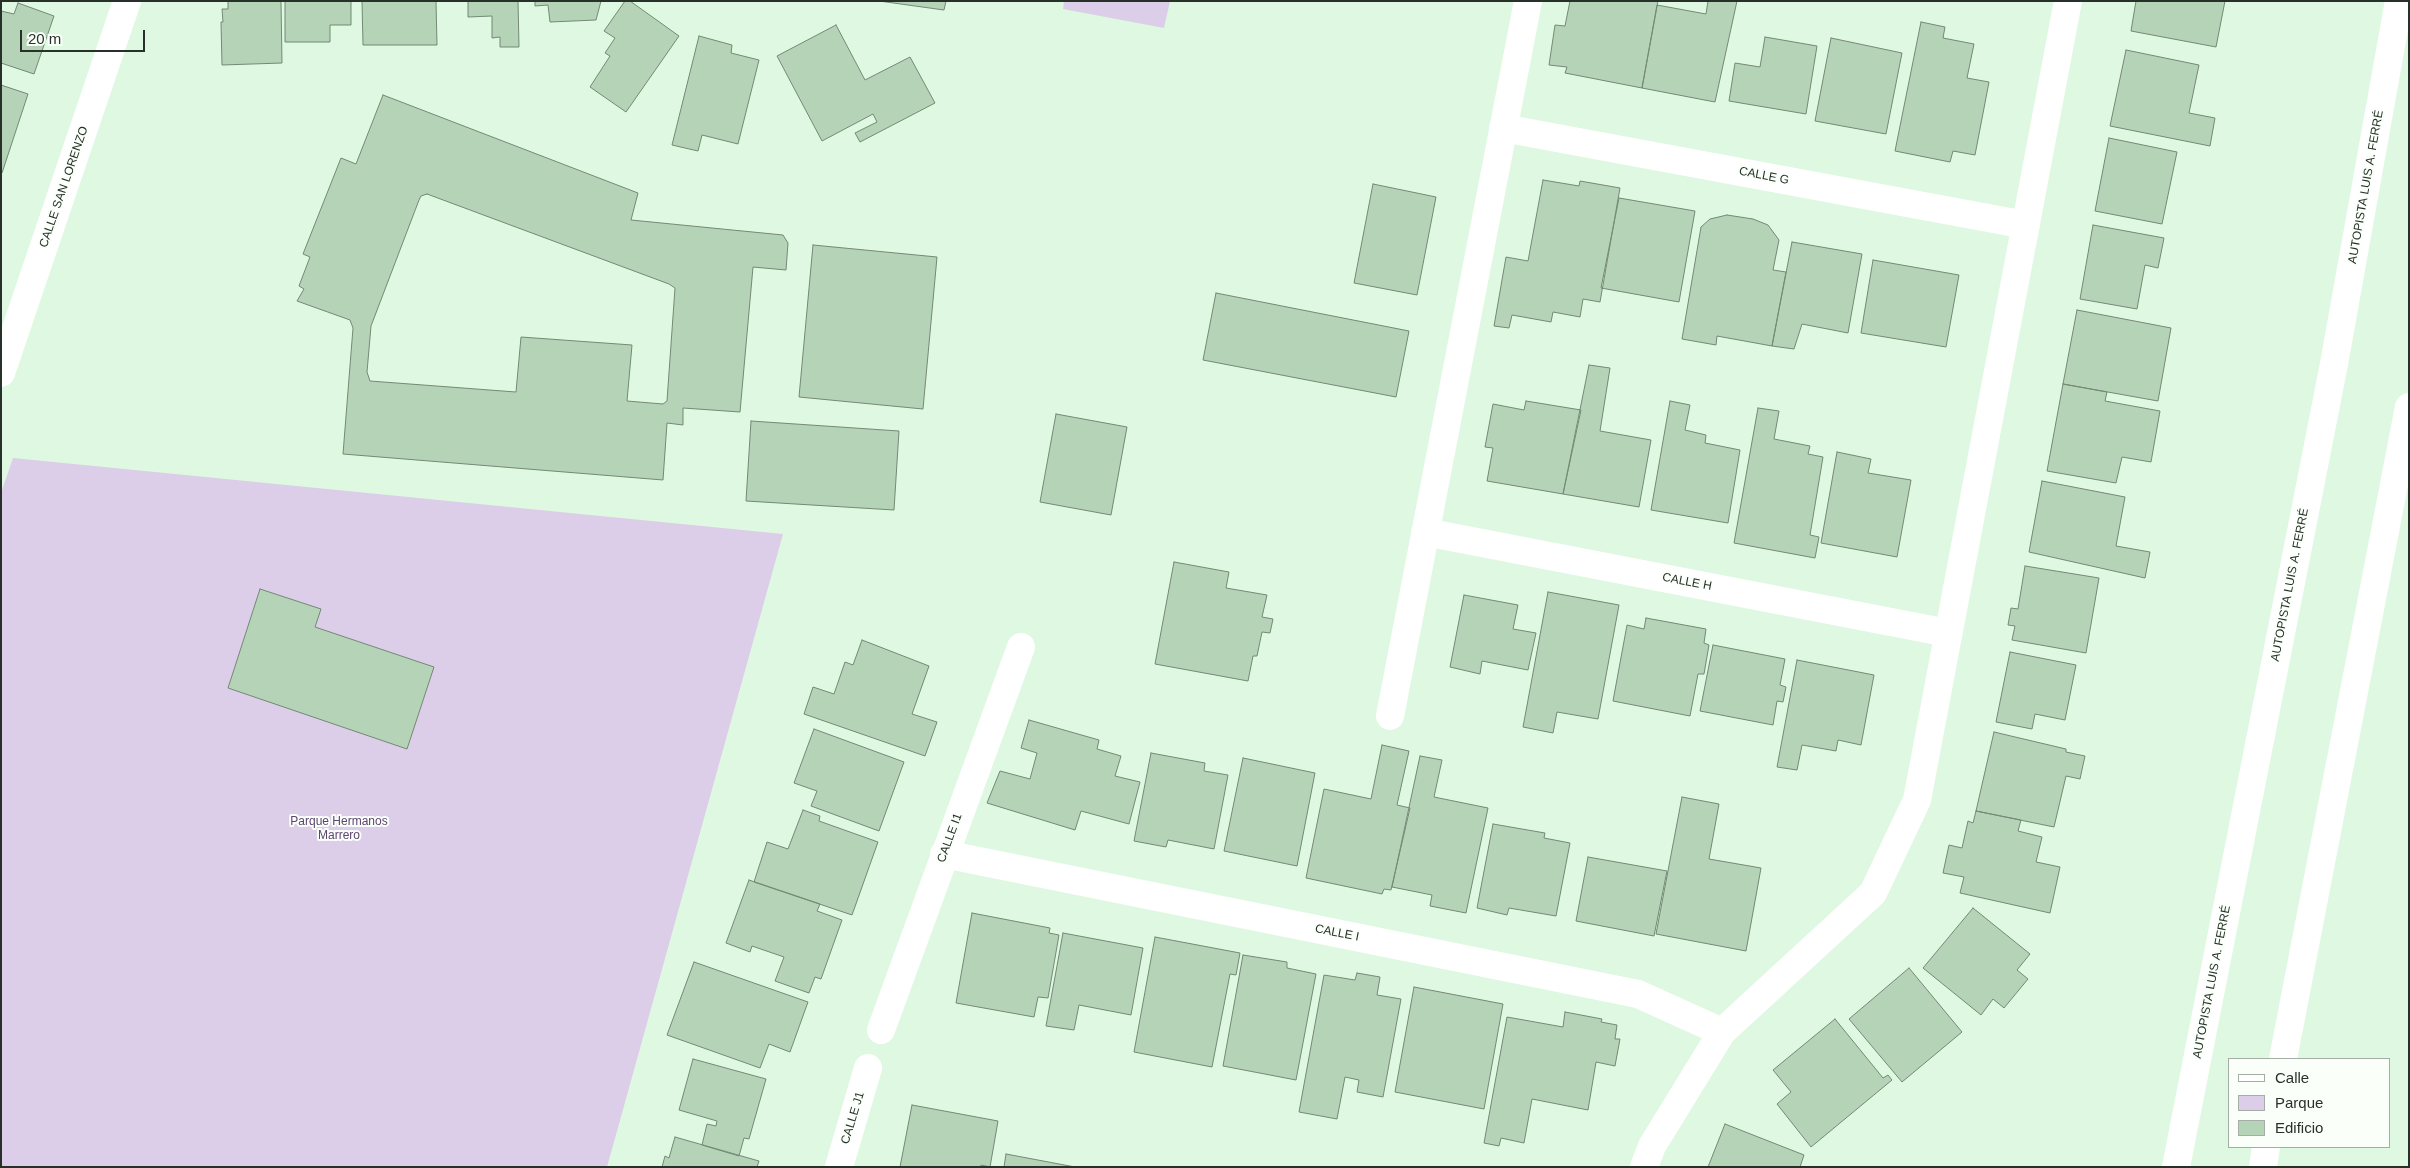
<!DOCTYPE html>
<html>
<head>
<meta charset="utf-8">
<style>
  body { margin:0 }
  #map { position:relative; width:2410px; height:1168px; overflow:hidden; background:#dff8e1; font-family:Helvetica,sans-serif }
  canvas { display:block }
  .frame { position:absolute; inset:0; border:2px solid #283129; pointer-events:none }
  .legend { position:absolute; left:2228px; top:1058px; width:162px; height:90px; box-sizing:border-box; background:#fafffa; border:1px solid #a6ada6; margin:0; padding:6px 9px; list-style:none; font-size:15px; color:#283129 }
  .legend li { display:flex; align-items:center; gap:10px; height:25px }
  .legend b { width:25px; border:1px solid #a6ada6 }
  .scale { position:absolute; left:20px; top:30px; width:125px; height:22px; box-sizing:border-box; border:2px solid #283129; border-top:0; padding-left:6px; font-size:15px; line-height:18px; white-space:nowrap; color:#283129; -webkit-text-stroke:4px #fafffa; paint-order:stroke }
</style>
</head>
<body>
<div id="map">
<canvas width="2410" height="1168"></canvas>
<div class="frame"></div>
<ul class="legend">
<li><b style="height:6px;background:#fff"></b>Calle</li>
<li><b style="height:14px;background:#dccee8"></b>Parque</li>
<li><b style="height:14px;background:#b5d3b7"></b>Edificio</li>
</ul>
<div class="scale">20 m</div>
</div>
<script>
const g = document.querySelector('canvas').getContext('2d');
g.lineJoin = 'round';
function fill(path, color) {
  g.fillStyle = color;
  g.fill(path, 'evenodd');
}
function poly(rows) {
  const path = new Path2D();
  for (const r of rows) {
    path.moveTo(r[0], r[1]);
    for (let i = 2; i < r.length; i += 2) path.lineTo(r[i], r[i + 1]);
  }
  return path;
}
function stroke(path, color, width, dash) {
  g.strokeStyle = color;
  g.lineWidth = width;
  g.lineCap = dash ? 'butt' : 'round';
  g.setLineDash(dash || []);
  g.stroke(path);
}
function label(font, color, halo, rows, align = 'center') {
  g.font = font + ' Helvetica,sans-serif';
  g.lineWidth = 4;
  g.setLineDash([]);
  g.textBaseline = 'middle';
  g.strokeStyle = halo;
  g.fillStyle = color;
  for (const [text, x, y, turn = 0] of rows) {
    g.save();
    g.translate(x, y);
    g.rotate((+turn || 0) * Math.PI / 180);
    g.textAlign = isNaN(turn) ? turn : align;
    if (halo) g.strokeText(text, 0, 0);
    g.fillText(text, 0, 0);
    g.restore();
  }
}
fill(poly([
  [1064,1,1170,1,1164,28,1063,9],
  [13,458,783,534,607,1167,1,1167,1,493]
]), '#dccee8');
const building = poly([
  [228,1,281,1,282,63,222,65,221,22,223,22,222,9,228,9,228,1],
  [285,1,351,1,351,25,330,25,330,42,285,42,285,1],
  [362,1,436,1,437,45,363,45,362,1],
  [468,1,518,1,519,47,500,47,500,37,492,38,492,16,468,17,468,1],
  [535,1,601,1,596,20,550,22,548,5,535,6,535,1],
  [625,1,630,1,679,36,626,112,590,87,610,56,605,53,615,38,604,31,625,1],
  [879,1,946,1,944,10,879,1],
  [1570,1,1658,1,1642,88,1565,73,1567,67,1549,65,1555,25,1565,26,1570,1],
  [1708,1,1737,1,1715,102,1642,88,1657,5,1706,14,1708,1],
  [2136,1,2225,1,2216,47,2131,31,2136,1],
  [18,3,54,16,34,74,1,63,1,11,14,14,18,3],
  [1921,22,1945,27,1943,38,1974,44,1967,78,1989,82,1975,155,1953,151,1950,162,1895,151,1921,22],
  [836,25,865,80,910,57,935,103,860,142,855,133,877,122,873,114,822,141,777,56,836,25],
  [699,36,732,45,731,53,759,60,738,144,702,135,698,151,672,145,699,36],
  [1765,37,1817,46,1806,114,1729,101,1735,63,1760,67,1765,37],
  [1831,38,1902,53,1886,134,1815,121,1831,38],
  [2126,50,2199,65,2189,113,2215,118,2210,146,2110,126,2126,50],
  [1,85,28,94,2,173,1,173,1,85],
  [383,95,638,193,631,220,783,235,788,243,786,270,753,267,740,412,683,408,683,425,667,423,663,480,343,454,353,328,350,320,297,301,304,289,299,286,310,257,303,254,341,158,356,164,383,95],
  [427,194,669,284,675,288,667,401,663,404,627,401,632,345,521,337,516,392,370,381,367,372,371,326,419,200,421,196,427,194],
  [2109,138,2177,152,2162,224,2095,211,2109,138],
  [1543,180,1579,186,1580,181,1620,188,1600,302,1583,299,1580,317,1553,312,1551,322,1512,315,1509,328,1494,326,1506,257,1528,261,1543,180],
  [1373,184,1436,197,1417,295,1354,283,1373,184],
  [1619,198,1695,211,1679,302,1601,288,1619,198],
  [1727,215,1753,219,1768,225,1779,240,1773,270,1786,272,1772,346,1717,336,1716,345,1682,339,1701,227,1710,219,1727,215],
  [2093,225,2164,238,2158,268,2145,265,2137,309,2080,299,2093,225],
  [1792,242,1862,254,1848,333,1802,324,1794,349,1772,346,1792,242],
  [813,245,937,257,923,409,799,397,813,245],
  [1873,260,1959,275,1946,347,1861,333,1873,260],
  [1216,293,1409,331,1396,397,1203,360,1216,293],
  [2077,310,2171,328,2158,401,2063,384,2077,310],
  [1589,365,1610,368,1600,431,1651,440,1639,507,1563,494,1589,365],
  [2063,384,2107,392,2105,401,2160,411,2151,462,2122,457,2116,483,2047,471,2063,384],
  [1526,401,1581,410,1563,494,1487,481,1493,448,1485,447,1493,404,1524,410,1526,401],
  [1670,401,1690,405,1685,430,1706,435,1705,443,1740,450,1728,523,1651,510,1670,401],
  [1758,408,1779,411,1774,439,1810,446,1808,454,1823,457,1810,535,1819,537,1815,558,1734,543,1758,408],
  [1056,414,1127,427,1111,515,1040,502,1056,414],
  [751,421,899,431,894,510,746,501,751,421],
  [1837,452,1871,459,1868,473,1911,480,1897,557,1821,543,1837,452],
  [2042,481,2125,497,2116,546,2150,552,2145,578,2029,552,2042,481],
  [1174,562,1229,572,1226,588,1267,595,1262,617,1273,619,1270,633,1262,632,1257,656,1253,656,1248,681,1155,664,1174,562],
  [2025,566,2099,578,2086,653,2012,640,2015,626,2008,625,2011,608,2018,609,2025,566],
  [260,589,321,609,315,627,434,667,407,749,228,688,260,589],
  [1548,592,1619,605,1598,719,1557,712,1553,733,1523,727,1548,592],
  [1464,595,1518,605,1513,629,1536,633,1528,670,1482,661,1480,674,1450,667,1464,595],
  [1646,618,1706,629,1704,643,1709,645,1704,674,1698,674,1690,716,1613,701,1627,625,1644,629,1646,618],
  [862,640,929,666,912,714,937,722,925,756,804,714,813,687,834,694,845,662,853,665,862,640],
  [1713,645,1785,659,1780,685,1786,687,1783,702,1777,701,1773,725,1700,711,1713,645],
  [2010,652,2076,665,2065,720,2035,714,2032,729,1996,722,2010,652],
  [1797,660,1874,675,1861,745,1838,740,1836,751,1802,745,1797,770,1777,767,1797,660],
  [1029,720,1099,740,1097,749,1121,756,1115,776,1140,782,1129,824,1081,811,1075,830,987,803,1000,771,1030,779,1037,753,1021,748,1029,720],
  [814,729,904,762,879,831,811,806,817,791,794,783,814,729],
  [1994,732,2066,749,2066,752,2085,756,2080,779,2066,776,2054,827,1976,811,1994,732],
  [1382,745,1409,751,1397,805,1410,808,1391,890,1384,889,1382,894,1306,878,1324,789,1371,799,1382,745],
  [1151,753,1205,763,1204,771,1228,775,1214,849,1168,840,1166,847,1134,841,1151,753],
  [1420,756,1442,760,1434,797,1488,808,1466,913,1430,906,1432,895,1392,887,1420,756],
  [1243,758,1315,773,1297,866,1224,851,1243,758],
  [1682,797,1719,804,1709,859,1761,868,1746,951,1656,934,1682,797],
  [803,810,820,816,819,821,878,842,852,915,754,882,767,842,788,849,803,810],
  [1976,811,2021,820,2018,831,2042,837,2036,862,2060,867,2050,913,1960,893,1964,877,1943,873,1949,845,1962,848,1968,821,1973,823,1976,811],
  [1493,824,1545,833,1544,838,1570,843,1556,916,1509,908,1507,915,1477,908,1493,824],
  [1588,857,1667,871,1654,936,1576,921,1588,857],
  [749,880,820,904,817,911,842,920,821,979,815,977,809,993,775,981,784,957,752,946,750,952,726,943,749,880],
  [1973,908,2030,954,2017,970,2028,979,2004,1008,1993,999,1981,1015,1923,968,1973,908],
  [972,913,1050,928,1049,933,1059,935,1048,998,1038,997,1034,1017,956,1003,972,913],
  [1063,933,1143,948,1131,1015,1079,1005,1074,1030,1046,1026,1063,933],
  [1155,937,1240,953,1236,975,1230,974,1212,1067,1134,1052,1155,937],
  [1243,955,1287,962,1287,968,1316,974,1296,1080,1223,1066,1243,955],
  [694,962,808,1002,790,1052,769,1044,760,1068,667,1035,694,962],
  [1909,968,1962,1032,1902,1082,1849,1019,1909,968],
  [1357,973,1380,977,1377,995,1401,999,1383,1097,1357,1092,1359,1080,1345,1077,1337,1119,1299,1112,1324,975,1355,980,1357,973],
  [1414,987,1503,1004,1484,1109,1395,1092,1414,987],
  [1565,1012,1602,1019,1601,1022,1617,1025,1615,1039,1620,1039,1615,1066,1596,1062,1588,1110,1532,1099,1524,1143,1501,1138,1499,1146,1484,1143,1507,1017,1563,1027,1565,1012],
  [1835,1019,1883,1078,1888,1075,1892,1080,1811,1147,1777,1104,1791,1092,1773,1070,1835,1019],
  [693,1059,766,1079,749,1139,744,1138,739,1156,702,1145,707,1124,716,1126,717,1121,679,1110,693,1059],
  [912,1105,998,1121,990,1167,981,1165,980,1167,900,1167,912,1105],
  [1725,1124,1804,1155,1800,1167,1708,1167,1725,1124],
  [675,1137,759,1161,757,1167,662,1167,665,1156,669,1158,675,1137],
  [1006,1154,1075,1167,1004,1167,1006,1154]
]);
fill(building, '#b5d3b7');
stroke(building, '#738975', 1);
stroke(poly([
  [1503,128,2026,225],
  [1,373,127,1],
  [1425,532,1948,633],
  [1390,716,1528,1],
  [944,854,1638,994,1722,1032],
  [881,1030,1021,647],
  [839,1167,868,1068],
  [1644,1167,1652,1146,1722,1032,1873,893,1917,800,2068,1]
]), '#fff', 28);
stroke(poly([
  [2283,1059,2409,407],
  [2176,1167,2334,364,2399,1],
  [2263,1167,2266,1147]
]), '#fff', 28);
label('12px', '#283129', '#fafffa', [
  ["CALLE G",1764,176,11],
  ["CALLE SAN LORENZO",64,187,-71],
  ["AUTOPISTA LUIS A. FERRÉ",2366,187,-80],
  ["CALLE H",1687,582,11],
  ["AUTOPISTA LUIS A. FERRÉ",2290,585,-79],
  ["CALLE I1",950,838,-70],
  ["CALLE I",1337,933,11],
  ["AUTOPISTA LUIS A. FERRÉ",2212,982,-79],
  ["CALLE J1",853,1118,-73]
]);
label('12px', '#5e4573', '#fafffa', [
  ["Parque Hermanos",339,822],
  ["Marrero",339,836]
]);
</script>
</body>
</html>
